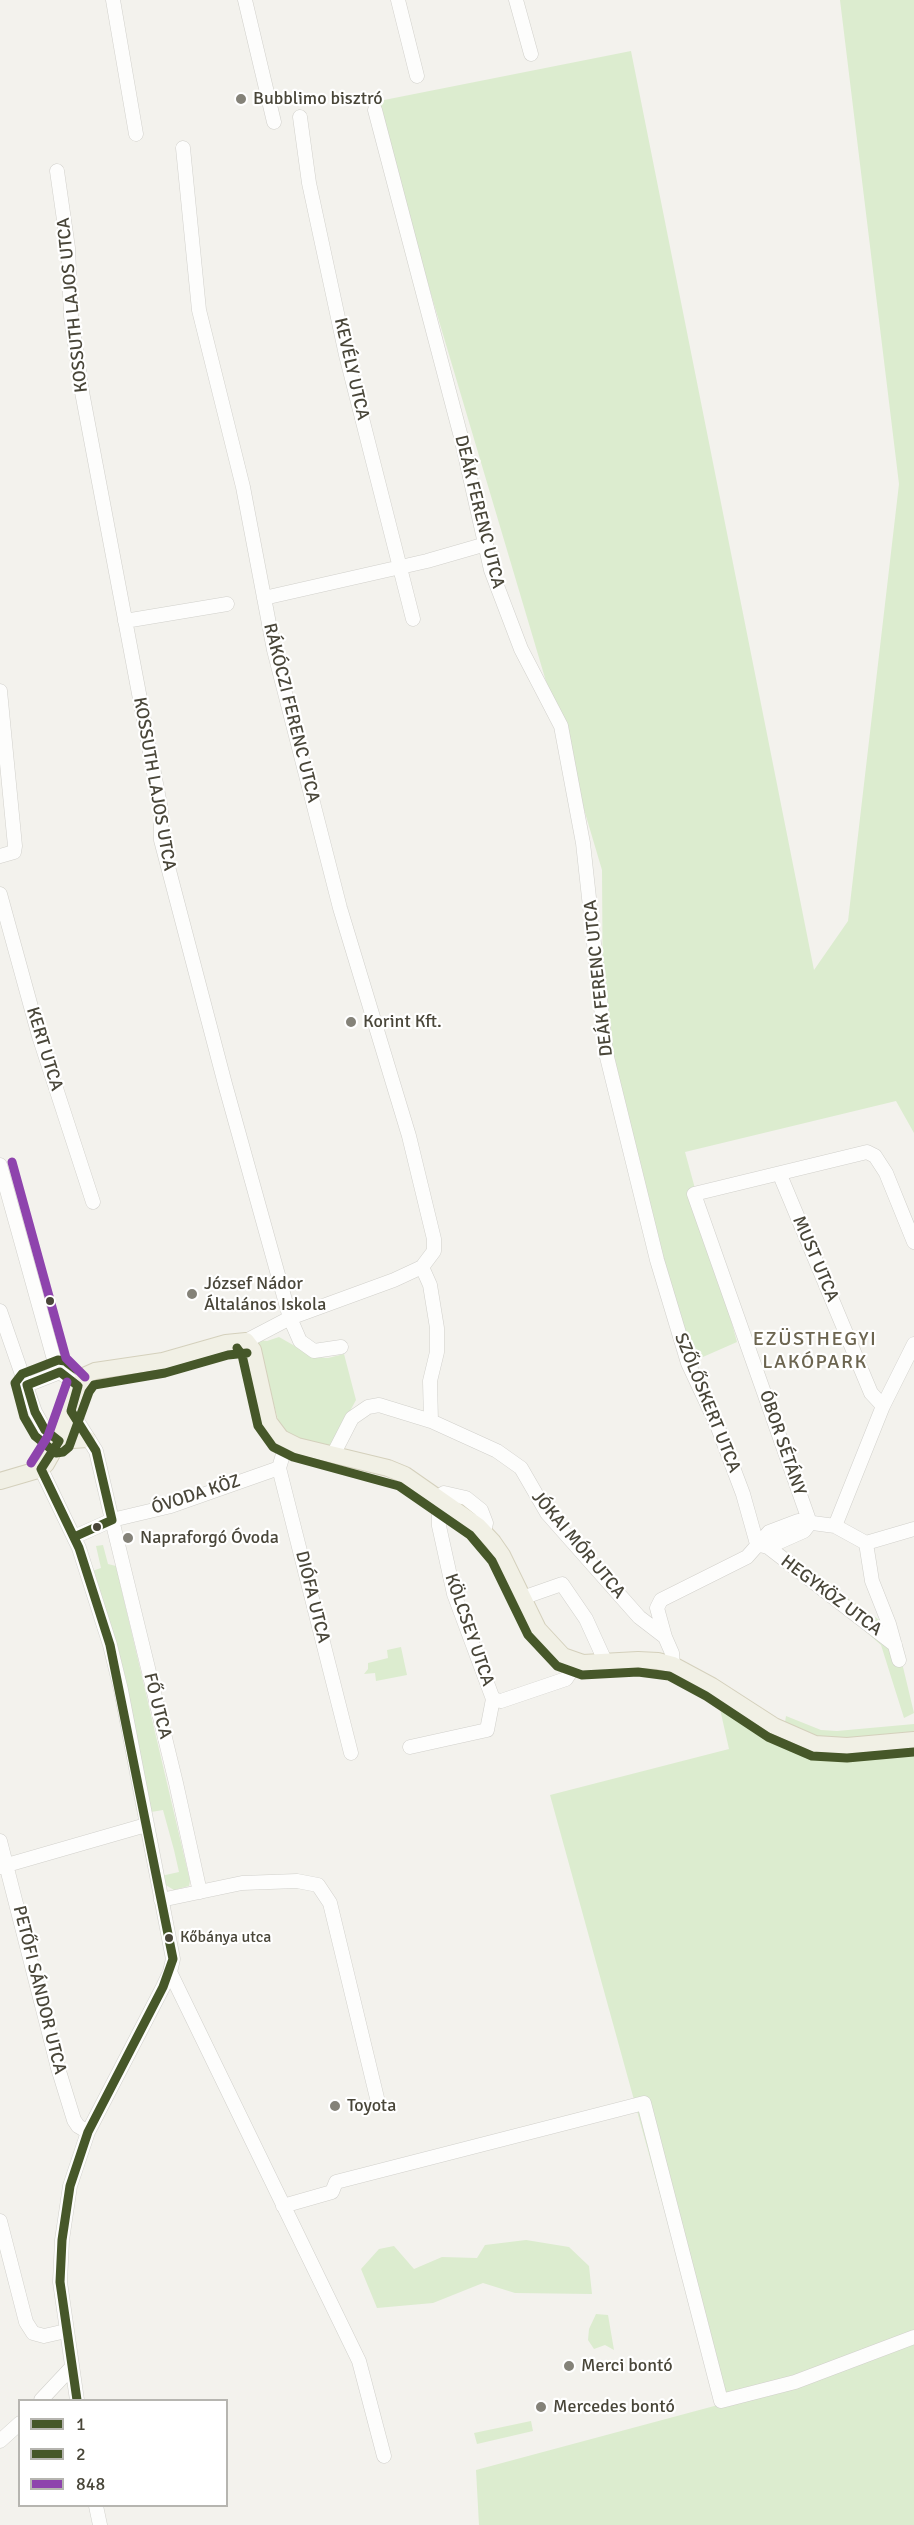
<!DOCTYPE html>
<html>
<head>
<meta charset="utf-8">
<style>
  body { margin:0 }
  #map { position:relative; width:914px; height:2525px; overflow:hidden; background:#f3f2ed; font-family:Signika,sans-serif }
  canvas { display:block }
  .legend { position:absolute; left:18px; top:2399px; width:210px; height:108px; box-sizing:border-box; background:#fff; border:2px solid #b6b5b0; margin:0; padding:8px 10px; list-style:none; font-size:18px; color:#494639 }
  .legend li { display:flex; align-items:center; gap:12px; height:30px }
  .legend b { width:30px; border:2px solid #b6b5b0 }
</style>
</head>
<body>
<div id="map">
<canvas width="914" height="2525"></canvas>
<ul class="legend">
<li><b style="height:8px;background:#465729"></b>1</li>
<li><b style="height:8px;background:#465729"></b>2</li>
<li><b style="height:8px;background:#8e44ad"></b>848</li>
</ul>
</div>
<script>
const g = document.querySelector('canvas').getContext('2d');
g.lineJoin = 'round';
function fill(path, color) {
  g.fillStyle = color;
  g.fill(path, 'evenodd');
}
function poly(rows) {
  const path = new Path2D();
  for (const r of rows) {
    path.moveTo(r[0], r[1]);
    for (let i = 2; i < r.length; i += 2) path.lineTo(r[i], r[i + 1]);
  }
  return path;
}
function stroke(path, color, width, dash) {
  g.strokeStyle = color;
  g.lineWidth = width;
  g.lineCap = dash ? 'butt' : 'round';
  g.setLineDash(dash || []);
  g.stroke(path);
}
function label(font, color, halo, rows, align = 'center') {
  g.font = font + ' Signika,sans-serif';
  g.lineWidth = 4.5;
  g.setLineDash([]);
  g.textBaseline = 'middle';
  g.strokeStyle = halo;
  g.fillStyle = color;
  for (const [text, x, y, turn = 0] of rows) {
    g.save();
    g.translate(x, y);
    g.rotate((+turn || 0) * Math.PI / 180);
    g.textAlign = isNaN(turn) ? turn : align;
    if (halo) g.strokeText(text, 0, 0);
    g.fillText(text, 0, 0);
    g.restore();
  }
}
fill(poly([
  [840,0,914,0,914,1133,896,1101,685,1152,737,1342,696,1360,648,1226,603,1022,602,870,374,102,631,51,814,970,848,921,899,484],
  [279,1337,314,1357,328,1358,344,1354,356,1400,331,1446,298,1439,280,1427,258,1347,259,1340,267,1341],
  [103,1545,108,1564,116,1566,190,1881,189,1886,174,1890,164,1884,161,1876,179,1872,174,1850,163,1810,151,1812,92,1571,101,1568,96,1546],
  [843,1595,888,1626,904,1658,903,1667,914,1713,904,1718,881,1645,835,1605],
  [401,1647,407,1675,376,1681,375,1673,364,1674,368,1669,368,1663,388,1658,387,1650],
  [713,1678,801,1734,810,1734,785,1722,786,1716,821,1730,837,1731,914,1724,914,2525,479,2525,476,2470,718,2405,550,1795,729,1749],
  [526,2240,569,2247,589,2266,592,2294,515,2293,483,2283,433,2303,377,2308,361,2269,379,2249,394,2246,414,2269,442,2257,477,2258,485,2245],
  [596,2314,608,2315,614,2350,605,2345,594,2349,588,2340,589,2329],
  [531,2421,533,2431,477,2444,474,2433]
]), '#dceccf');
const minor = poly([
  [113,0,136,134],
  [245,0,274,122],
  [398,0,417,76],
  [516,0,531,54],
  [375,110,461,437,491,570,521,649,561,726,583,843,606,1053,657,1260,688,1363,717,1425,743,1494,757,1544],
  [300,117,309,183,346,355,413,619],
  [183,148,199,310,243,487,274,650,340,908,409,1136,434,1239,434,1251,422,1267,394,1280,290,1318,246,1341],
  [57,171,68,248,71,316,82,392,161,810,161,840,225,1084,290,1318,300,1341,314,1351,341,1347],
  [264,598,427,561,486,544],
  [125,621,227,604],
  [0,691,15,846,14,852,0,856],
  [0,894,39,1036,93,1202],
  [0,1165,55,1363,60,1372,78,1386],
  [780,1175,871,1393,883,1406],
  [422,1267,430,1285,437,1328,437,1352,430,1381,431,1421],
  [0,1311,35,1412,45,1430,59,1441],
  [27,1385,60,1372],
  [71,1411,96,1451,112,1520,74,1537],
  [287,1441,279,1468,351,1753],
  [333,1455,352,1418,368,1407,379,1405,431,1421,497,1451,521,1468,547,1513,639,1617,665,1637],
  [41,1469,79,1548,110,1645,121,1690,173,1959,170,1972,163,1987,88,2132,70,2186,62,2240,60,2282,77,2400],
  [438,1497,444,1493,466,1498,481,1510,486,1523,484,1532],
  [444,1502,439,1512,439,1526,454,1594,493,1699,501,1701,566,1679,577,1662],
  [810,1523,694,1194,867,1152,875,1156,886,1173,914,1242],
  [835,1526,866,1543,872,1581,889,1624,899,1660],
  [866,1543,914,1529],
  [760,1545,768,1547,804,1531,810,1523],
  [768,1547,895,1645],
  [522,1598,562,1584,586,1619,606,1663],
  [673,1665,672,1653,665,1637,657,1608,661,1600,747,1557,769,1532,798,1521,835,1526,883,1406,914,1344],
  [410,1747,487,1730,493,1699],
  [0,1841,58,2068,74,2120,78,2126,88,2132],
  [0,1867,146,1825],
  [200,1892,176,1783,112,1520,171,1506,279,1468],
  [161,1900,242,1883,297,1881,318,1885,330,1903,377,2098],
  [170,1972,359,2361,384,2456],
  [283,2206,332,2192,336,2182,644,2103,721,2401,795,2382,914,2337],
  [0,2221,26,2322,33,2333,44,2336,66,2331],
  [41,2400,71,2368],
  [0,2441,20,2423],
  [96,2506,100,2525]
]);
const major = poly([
  [59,1441,87,1439],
  [0,1481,41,1469,46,1464,59,1441,78,1386,86,1375,95,1371,163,1361,226,1343,246,1341,253,1350,269,1422,281,1438,297,1446,388,1468,405,1475,478,1526,493,1542,502,1555,538,1629,563,1656,583,1663,638,1660,658,1661,673,1665,712,1686,774,1726,815,1744,847,1746,914,1740]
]);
stroke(minor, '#d1d0cb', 15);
stroke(major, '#d4d0bc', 18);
stroke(minor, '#fdfdfc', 14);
stroke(major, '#f1f0e5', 16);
stroke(poly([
  [74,1537,112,1520,96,1451,71,1411,78,1386,60,1372,27,1385,35,1412,45,1430,59,1441,41,1469,79,1548,110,1645,173,1959,163,1987,88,2132,70,2186,62,2240,60,2282,77,2400]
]), '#465729', 9);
stroke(poly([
  [237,1348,242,1355,258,1426,273,1447,293,1457,399,1486,470,1535,492,1561,528,1635,557,1666,582,1675,638,1672,669,1676,706,1696,768,1737,812,1756,847,1758,914,1752],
  [76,1369,65,1361,58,1360,22,1374,15,1383,24,1417,35,1436,56,1453,63,1452,69,1447,89,1392,94,1385,165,1373,228,1355,247,1353]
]), '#465729', 9);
stroke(poly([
  [12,1162,66,1358,85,1377],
  [31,1463,48,1436,67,1382]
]), '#8e44ad', 9);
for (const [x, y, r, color] of [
  [241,99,6,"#848278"],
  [351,1022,6,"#848278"],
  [192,1294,6,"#848278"],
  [50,1301,5,"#494639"],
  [97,1527,5,"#494639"],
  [128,1538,6,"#848278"],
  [169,1938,5,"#494639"],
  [335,2106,6,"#848278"],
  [569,2366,6,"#848278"],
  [541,2407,6,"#848278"]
]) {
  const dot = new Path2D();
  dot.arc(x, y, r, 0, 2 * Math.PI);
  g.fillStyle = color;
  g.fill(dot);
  stroke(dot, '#fff', 2);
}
label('16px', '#494639', '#fff', [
  ["Kőbánya utca",180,1938]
], 'left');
label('18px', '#494639', '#fff', [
  ["Bubblimo bisztró",253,99],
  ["Korint Kft.",363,1022],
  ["József Nádor",204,1284],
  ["Általános Iskola",204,1305],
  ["Napraforgó Óvoda",140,1538],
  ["Toyota",347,2106],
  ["Merci bontó",581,2366],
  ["Mercedes bontó",553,2407]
], 'left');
label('18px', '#494639', '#fff', [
  ["KOSSUTH LAJOS UTCA",73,305,-96],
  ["KEVÉLY UTCA",351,369,77],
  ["DEÁK FERENC UTCA",479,512,76],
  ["RÁKÓCZI FERENC UTCA",291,713,76],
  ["KOSSUTH LAJOS UTCA",154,784,80],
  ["DEÁK FERENC UTCA",599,978,-96],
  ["KERT UTCA",44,1049,73],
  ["MUST UTCA",815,1259,67],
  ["SZŐLŐSKERT UTCA",707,1403,68],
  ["ÓBOR SÉTÁNY",782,1443,71],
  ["ÓVODA KÖZ",196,1495,-18],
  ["JÓKAI MÓR UTCA",578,1545,50],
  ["HEGYKÖZ UTCA",831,1596,37],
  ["DIÓFA UTCA",312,1597,76],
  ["KÖLCSEY UTCA",469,1630,71],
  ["FŐ UTCA",157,1706,76],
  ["PETŐFI SÁNDOR UTCA",39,1990,76]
]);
g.letterSpacing = '1.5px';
label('20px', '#6c6550', '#fff', [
  ["EZÜSTHEGYI",815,1340],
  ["LAKÓPARK",815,1363]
]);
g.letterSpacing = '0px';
</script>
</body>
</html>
